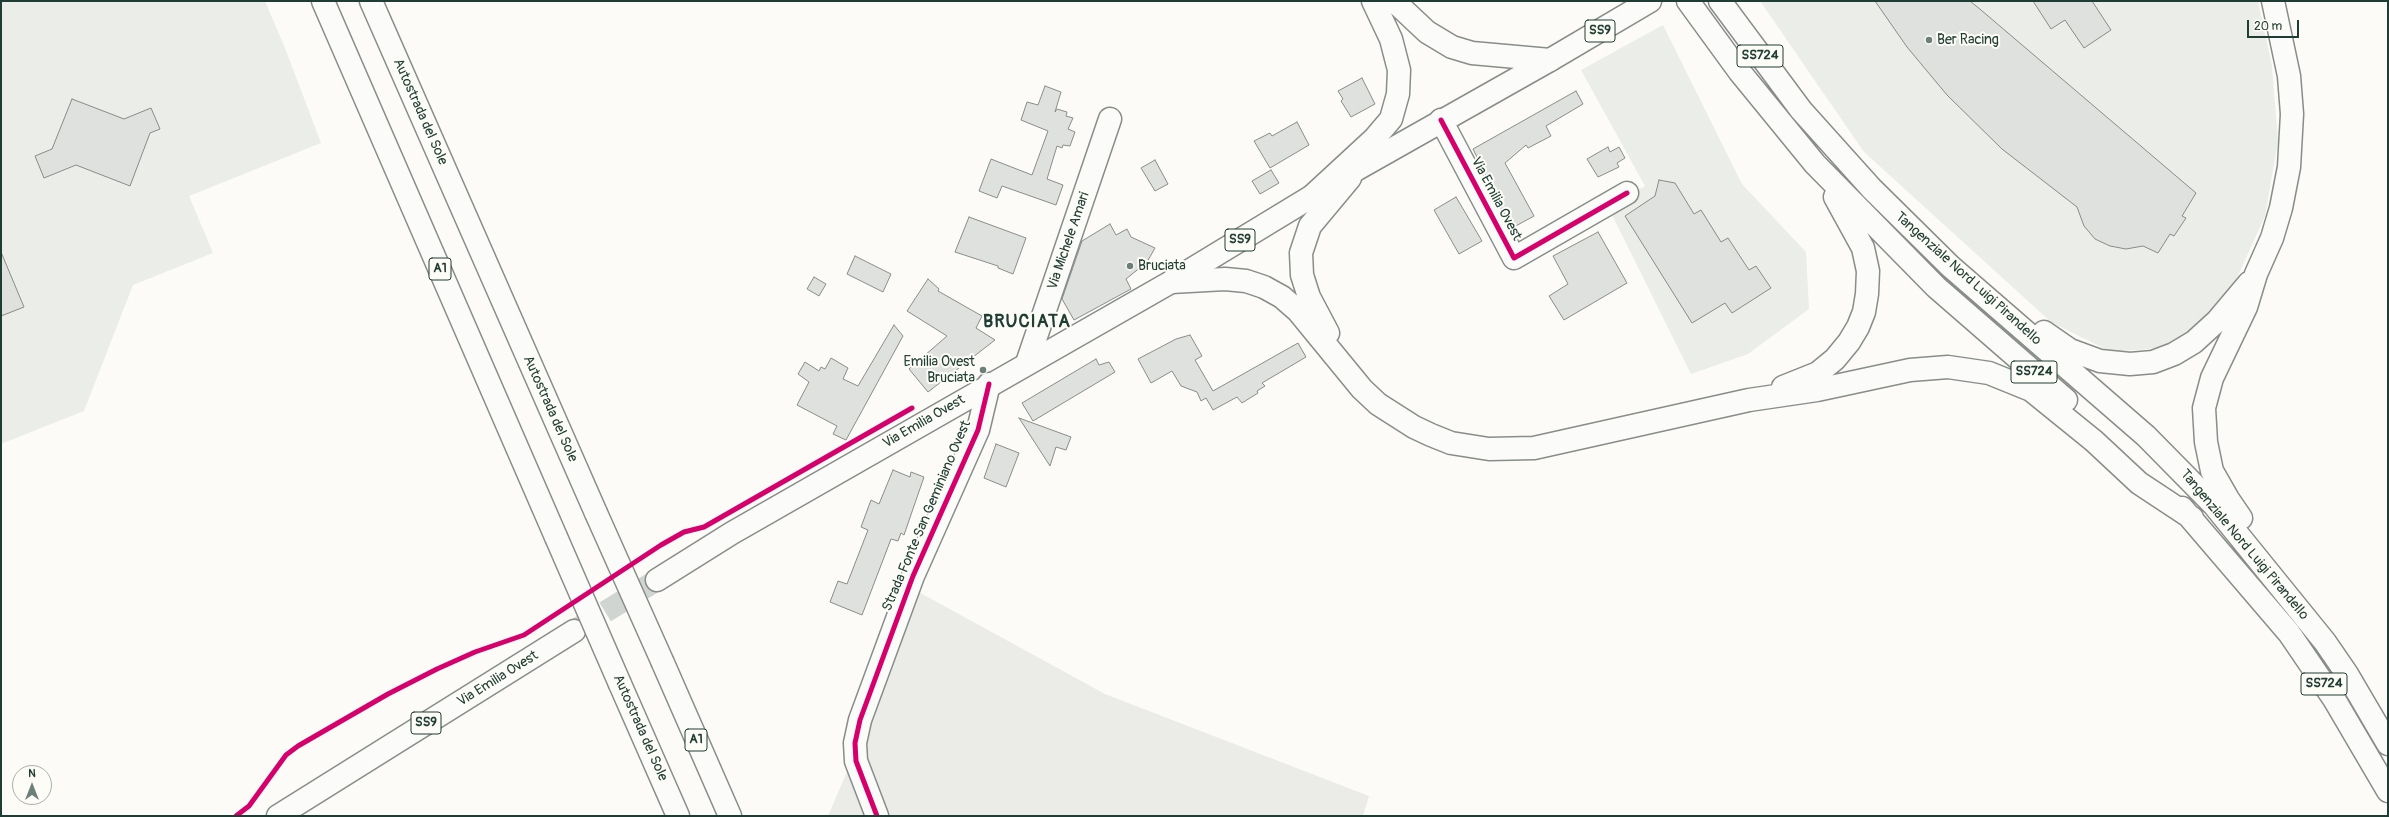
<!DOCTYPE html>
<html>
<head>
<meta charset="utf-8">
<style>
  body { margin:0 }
  #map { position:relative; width:2389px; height:817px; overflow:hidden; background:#fcfbf8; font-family:Pangolin,sans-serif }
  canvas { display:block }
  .frame { position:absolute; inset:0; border:2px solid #1f3d34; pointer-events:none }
  .north { position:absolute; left:12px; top:765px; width:40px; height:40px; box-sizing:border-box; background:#fdfcf7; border:1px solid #a4b0a9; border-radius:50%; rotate:0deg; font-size:11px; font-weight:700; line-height:16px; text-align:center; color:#1f3d34 }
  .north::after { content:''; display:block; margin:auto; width:14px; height:18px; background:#6c8079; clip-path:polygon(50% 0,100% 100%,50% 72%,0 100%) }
  .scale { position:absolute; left:2247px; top:20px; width:52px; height:18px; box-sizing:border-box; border:2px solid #1f3d34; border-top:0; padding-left:5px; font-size:12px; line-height:14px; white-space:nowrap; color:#1f3d34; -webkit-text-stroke:3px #fdfcf7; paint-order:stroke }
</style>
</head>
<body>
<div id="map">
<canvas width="2389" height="817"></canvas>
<div class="frame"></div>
<div class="north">N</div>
<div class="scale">20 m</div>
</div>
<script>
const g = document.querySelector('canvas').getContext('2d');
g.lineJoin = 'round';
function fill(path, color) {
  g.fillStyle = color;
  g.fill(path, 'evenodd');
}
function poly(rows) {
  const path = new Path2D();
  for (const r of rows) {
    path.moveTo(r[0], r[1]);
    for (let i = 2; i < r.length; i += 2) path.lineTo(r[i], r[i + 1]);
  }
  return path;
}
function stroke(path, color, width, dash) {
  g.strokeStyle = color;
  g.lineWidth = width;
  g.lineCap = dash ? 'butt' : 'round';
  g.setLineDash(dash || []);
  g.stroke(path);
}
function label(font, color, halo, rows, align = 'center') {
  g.font = font + ' Pangolin,sans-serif';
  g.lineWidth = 4;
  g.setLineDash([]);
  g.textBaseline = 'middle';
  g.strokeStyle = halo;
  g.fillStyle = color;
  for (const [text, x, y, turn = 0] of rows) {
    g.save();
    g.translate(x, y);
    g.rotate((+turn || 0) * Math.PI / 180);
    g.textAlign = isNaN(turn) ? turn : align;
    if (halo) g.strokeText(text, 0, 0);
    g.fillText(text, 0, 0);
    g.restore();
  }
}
fill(poly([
  [1,1,265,1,285,48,321,143,189,196,213,253,133,285,84,411,1,444],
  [1760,1,2258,1,2272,66,2278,141,2265,216,2232,289,2190,331,2159,348,2111,352,2051,322,1864,152],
  [1663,25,1742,184,1806,252,1809,309,1748,354,1691,374,1608,207,1645,186,1581,70]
]), '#ebede8');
fill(poly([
  [915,590,1105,694,1369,796,1363,816,828,816,852,760]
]), '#ebece8');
const building = poly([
  [1875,1,1970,1,1981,10,2196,193,2182,216,2186,218,2174,236,2170,234,2158,253,2143,246,2126,249,2110,246,2095,239,2084,226,2077,207,2002,149,1947,95,1907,47,1875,1],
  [2033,1,2092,1,2111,30,2084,48,2065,20,2051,29,2033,1],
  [1362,78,1375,104,1351,117,1341,101,1343,99,1338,91,1362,78],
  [1045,86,1061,92,1055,112,1057,109,1067,112,1066,116,1073,118,1068,129,1075,132,1070,146,1063,145,1062,148,1057,146,1047,179,1063,185,1056,205,1002,186,997,198,979,191,991,159,1032,175,1048,131,1021,120,1027,102,1038,105,1045,86],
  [1576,91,1583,104,1546,126,1551,136,1528,148,1526,145,1505,163,1534,216,1512,228,1473,149,1576,91],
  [72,99,124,119,151,108,160,129,150,133,130,186,76,165,44,178,35,156,52,149,72,99],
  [1297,122,1309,145,1270,168,1254,141,1270,133,1272,136,1297,122],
  [1608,147,1610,152,1619,147,1625,158,1617,163,1619,167,1598,177,1587,159,1608,147],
  [1155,160,1168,184,1155,191,1141,168,1155,160],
  [1271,170,1279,183,1260,194,1252,181,1271,170],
  [1659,180,1675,183,1694,214,1701,210,1721,242,1728,238,1749,270,1756,266,1771,288,1732,313,1725,303,1692,323,1625,216,1655,196,1659,180],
  [1456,197,1482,241,1459,254,1434,210,1456,197],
  [969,217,1026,238,1013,274,998,268,998,266,955,252,969,217],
  [1110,224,1116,235,1127,229,1131,237,1155,248,1147,262,1126,279,1131,289,1074,320,1062,299,1082,241,1110,224],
  [1598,232,1627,283,1564,320,1549,296,1568,284,1553,256,1598,232],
  [1,252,24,307,1,316,1,252],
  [855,256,891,274,883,292,847,274,855,256],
  [814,277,826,284,819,296,807,289,814,277],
  [928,279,939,289,938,291,982,316,976,328,995,340,928,392,909,369,947,336,907,311,928,279],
  [894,325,903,336,846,440,833,434,837,426,797,405,809,382,798,374,805,362,819,371,821,367,825,369,831,358,848,368,843,379,858,386,894,325],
  [1190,335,1202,356,1195,360,1213,391,1298,343,1306,357,1262,383,1265,386,1257,391,1258,393,1242,403,1237,397,1213,410,1206,398,1201,401,1197,392,1181,386,1172,371,1151,383,1138,359,1176,339,1190,335],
  [1096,359,1099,365,1109,362,1115,372,1033,421,1022,403,1096,359],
  [1019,418,1071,437,1066,450,1056,447,1050,466,1019,418],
  [996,444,1019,453,1006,487,984,478,996,444],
  [893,470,910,477,911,472,924,477,904,535,901,533,898,541,891,539,862,615,830,602,838,581,847,584,868,530,861,527,871,500,879,504,893,470]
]);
fill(building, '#dfe1de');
stroke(building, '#888d8a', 1);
stroke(poly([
  [577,629,657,580]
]), '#d0d5d1', 22, [22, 11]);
const minor = poly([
  [1441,120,1514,258,1627,193],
  [1027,363,1110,119],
  [877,816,856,761,855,743,860,720,913,576,978,430,989,384]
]);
const major = poly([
  [657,580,732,533,1171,282,1357,169,1550,60,1650,1],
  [278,816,574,631]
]);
const highway = poly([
  [323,1,556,537],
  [371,1,596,513],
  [1394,1,1427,32,1452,47,1472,53,1550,60],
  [1688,1,1739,71,1815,164,1936,287,2066,400],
  [1720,1,1801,110,1872,189,1950,266,2146,436,2214,505,2325,642,2347,674,2388,744],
  [1309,199,1374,139,1391,119,1398,94,1399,70,1391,39,1373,1],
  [1171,282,1225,279,1246,281,1264,287,1282,297,1298,311,1362,389,1378,404,1414,427,1431,435,1451,443,1489,449,1534,448,1749,400,1817,390,1910,370,1948,367,1989,373,2031,390,2094,441,2139,483,2192,518],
  [2044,332,2070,350,2100,361,2130,364,2153,362,2174,354,2194,342,2217,321,2249,283],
  [1328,333,1309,297,1302,275,1301,253,1310,226,1350,178],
  [1783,387,1818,373,1835,359,1849,342,1858,327,1864,312,1867,294,1868,271,1863,248,1835,197],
  [2182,508,2289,633,2334,699,2388,791],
  [2241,518,2228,499,2212,471,2206,442,2204,408,2212,378,2246,307,2256,274,2272,238,2281,208,2289,167,2292,114,2289,76,2273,1],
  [663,663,730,816],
  [620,684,678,816]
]);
stroke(minor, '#888d8a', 25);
stroke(major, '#888d8a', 25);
stroke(highway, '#888d8a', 25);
stroke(minor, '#fbfbf9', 22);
stroke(major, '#fbfbf9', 22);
stroke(highway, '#fbfbf9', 22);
const highwayBridge = poly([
  [596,513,663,663],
  [556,537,620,684]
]);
stroke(highwayBridge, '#888d8a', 25, []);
stroke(highwayBridge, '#fbfbf9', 22);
stroke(poly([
  [1441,120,1514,258,1627,193],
  [236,816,249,806,286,755,298,746,388,694,437,669,475,652,524,635,661,545,684,532,704,527,912,408],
  [877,816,856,761,855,743,860,720,913,576,978,430,989,384]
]), '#d6006c', 5);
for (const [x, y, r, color] of [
  [1929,40,4,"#6c8079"],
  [1130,266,4,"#6c8079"],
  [983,370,4,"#6c8079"]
]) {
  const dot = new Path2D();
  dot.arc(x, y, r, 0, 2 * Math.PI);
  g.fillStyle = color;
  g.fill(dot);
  stroke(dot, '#fdfcf7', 1.5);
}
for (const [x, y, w] of [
  [1600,31,30],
  [1760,56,46],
  [1240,240,30],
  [440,269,22],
  [2034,372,46],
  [2324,684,46],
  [426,723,30],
  [696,740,22]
]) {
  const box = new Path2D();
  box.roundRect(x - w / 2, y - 11, w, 22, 3);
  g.fillStyle = '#fdfcf7';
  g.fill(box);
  stroke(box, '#1f3d34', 1);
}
label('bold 13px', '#1f3d34', null, [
  ["SS9",1600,31],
  ["SS724",1760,56],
  ["SS9",1240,240],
  ["A1",440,269],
  ["SS724",2034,372],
  ["SS724",2324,684],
  ["SS9",426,723],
  ["A1",696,740]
]);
label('14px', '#1f3d34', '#fdfcf7', [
  ["Ber Racing",1937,40],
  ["Bruciata",1138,266],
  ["Emilia Ovest",975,362,"right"],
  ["Bruciata",975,378,"right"]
], 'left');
label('14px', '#1f3d34', '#fdfcf7', [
  ["Autostrada del Sole",420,112,66],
  ["Via Emilia Ovest",1496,199,62],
  ["Via Michele Amari",1069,241,-71],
  ["Tangenziale Nord Luigi Pirandello",1968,279,42],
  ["Autostrada del Sole",550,409,66],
  ["Via Emilia Ovest",924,422,-30],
  ["Strada Fonte San Geminiano Ovest",927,516,-67],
  ["Tangenziale Nord Luigi Pirandello",2244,545,50],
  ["Via Emilia Ovest",498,679,-32],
  ["Autostrada del Sole",640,728,66]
]);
g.letterSpacing = '1px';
label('bold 18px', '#1f3d34', '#fdfcf7', [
  ["BRUCIATA",1027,322]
]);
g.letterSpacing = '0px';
</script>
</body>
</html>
